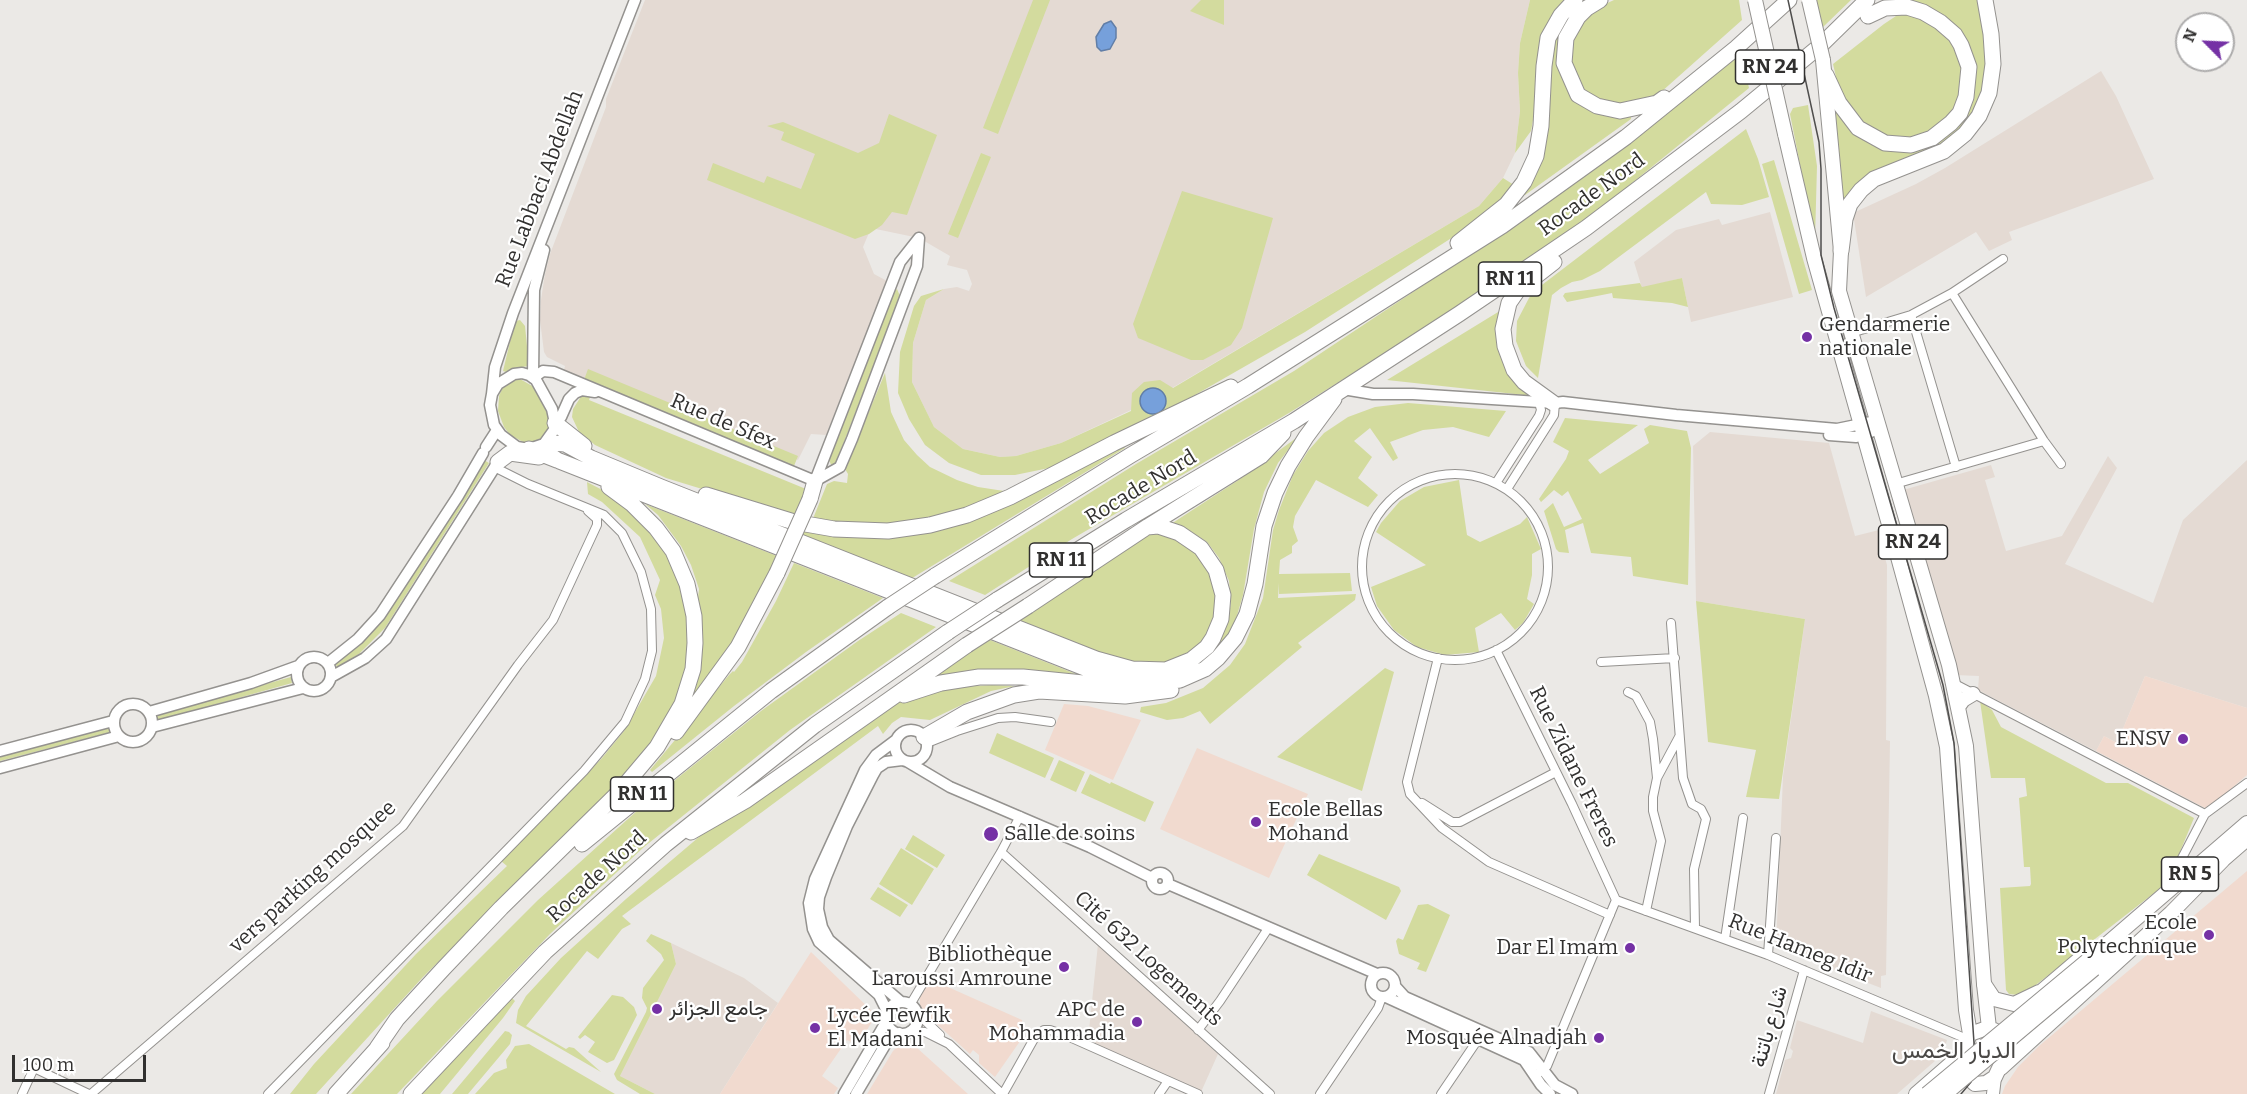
<!DOCTYPE html>
<html>
<head>
<meta charset="utf-8">
<style>
  body { margin:0 }
  #map { position:relative; width:2247px; height:1094px; overflow:hidden; background:#ebe9e6; font-family:Bitter,serif }
  canvas { display:block }
  .north { position:absolute; left:2175px; top:12px; width:60px; height:60px; box-sizing:border-box; background:#fff; border:2px solid #adacac; border-radius:50%; rotate:294deg; font-size:16px; font-weight:700; line-height:24px; text-align:center; color:#31302f }
  .north::after { content:''; display:block; margin:auto; width:21px; height:27px; background:#7531a5; clip-path:polygon(50% 0,100% 100%,50% 72%,0 100%) }
  .scale { position:absolute; left:12px; top:1055px; width:134px; height:27px; box-sizing:border-box; border:3px solid #31302f; border-top:0; padding-left:8px; font-size:18px; line-height:21px; white-space:nowrap; color:#31302f; -webkit-text-stroke:4px #fff; paint-order:stroke }
</style>
</head>
<body>
<div id="map">
<canvas width="2247" height="1094"></canvas>
<div class="north">N</div>
<div class="scale">100 m</div>
</div>
<script>
const g = document.querySelector('canvas').getContext('2d');
g.lineJoin = 'round';
function fill(path, color) {
  g.fillStyle = color;
  g.fill(path, 'evenodd');
}
function poly(rows) {
  const path = new Path2D();
  for (const r of rows) {
    if (r.length === 3) {
      path.moveTo(r[0] + r[2], r[1]);
      path.arc(r[0], r[1], r[2], 0, 2 * Math.PI);
      continue;
    }
    path.moveTo(r[0], r[1]);
    for (let i = 2; i < r.length; i += 2) path.lineTo(r[i], r[i + 1]);
  }
  return path;
}
function stroke(path, color, width, dash) {
  g.strokeStyle = color;
  g.lineWidth = width;
  g.lineCap = dash ? 'butt' : 'round';
  g.setLineDash(dash || []);
  g.stroke(path);
}
function label(font, color, halo, rows, align = 'center') {
  g.font = font + ' Bitter,Vazirmatn,serif';
  g.lineWidth = 4.5;
  g.setLineDash([]);
  g.textBaseline = 'middle';
  g.strokeStyle = halo;
  g.fillStyle = color;
  for (const [text, x, y, turn = 0] of rows) {
    g.save();
    g.translate(x, y);
    g.rotate((+turn || 0) * Math.PI / 180);
    g.textAlign = isNaN(turn) ? turn : align;
    if (halo) g.strokeText(text, 0, 0);
    g.fillText(text, 0, 0);
    g.restore();
  }
}
fill(poly([
  [645,0,1530,0,1520,43,1518,73,1520,111,1515,153,1503,178,1479,206,1172,388,1131,410,1061,443,1016,456,1000,457,963,449,934,427,912,382,913,343,926,300,944,289,957,287,969,291,972,284,967,270,947,265,950,256,919,238,871,228,863,247,874,274,887,281,826,435,811,434,798,460,584,378,564,370,565,366,547,357,544,352,540,320,541,300,545,274,550,254,606,107,606,99],
  [2101,71,2116,96,2154,179,2009,232,2012,240,1989,251,1976,232,1866,297,1853,213,1916,184,1945,168],
  [1770,212,1793,297,1691,322,1682,278,1642,288,1634,262,1676,230,1719,219,1722,225],
  [1710,432,1829,443,1855,536,1883,529,1894,552,1884,554,1887,565,1886,740,1890,741,1886,975,1881,976,1881,988,1776,947,1783,776,1805,619,1696,601,1693,446],
  [2108,456,2117,468,2065,564,2153,603,2183,520,2247,460,2247,708,2145,676,2117,743,2104,736,2096,751,1978,690,1979,676,1955,675,1903,490,1991,465,1995,477,1985,480,2006,551,2062,536],
  [671,943,744,978,778,1003,720,1094,655,1094,620,1076,676,964],
  [1098,944,1218,1054,1201,1092,1088,1040],
  [1871,1011,1947,1040,1943,1054,1897,1094,1776,1094,1785,1060,1791,1058,1793,1051,1790,1048,1797,1020,1863,1043]
]), '#e4dad3');
fill(poly([
  [2145,676,2247,708,2247,775,2209,808,2205,808,2096,751,2104,736,2117,743],
  [1064,704,1088,706,1141,720,1113,780,1045,750],
  [1197,748,1308,794,1269,878,1160,829],
  [2247,871,2247,1094,2002,1094,2005,1086,2018,1067,2039,1046],
  [811,952,876,1015,858,1045,847,1040,822,1076,838,1088,834,1094,720,1094],
  [930,979,1022,1020,1025,1034,995,1077,979,1063,979,1055,973,1050,970,1054,920,1009,920,996],
  [908,1045,916,1047,968,1094,867,1094,893,1051,897,1047]
]), '#f1dacf');
fill(poly([
  [1033,0,1050,0,998,134,983,128],
  [1201,0,1224,0,1224,25,1190,11],
  [1530,0,1564,0,1548,22,1542,39,1537,59,1534,115,1531,131,1515,153,1520,111,1518,73,1520,43],
  [1586,0,1574,14,1565,83,1631,116,1631,119,1525,195,1524,192,1550,75,1555,42,1566,19],
  [1614,0,1739,0,1742,20,1660,93,1648,100,1613,105,1590,95,1583,88,1570,62,1572,41,1583,21,1601,6],
  [1816,0,1851,0,1823,27],
  [1900,0,1978,0,1986,31,1988,73,1978,108,1951,141,1885,169,1841,215,1834,101,1896,149,1968,113,1973,102,1976,74,1972,53,1968,44],
  [1908,13,1923,18,1946,33,1960,57,1964,92,1942,127,1902,142,1866,128,1839,90,1833,64,1884,24,1899,14],
  [1741,52,1749,88,1589,218,1422,330,1289,413,1072,539,985,595,949,581,1136,464,1294,371,1511,227],
  [1808,105,1817,166,1815,240,1790,114,1793,108],
  [889,114,937,135,907,215,892,212,882,225,869,234,855,239,707,180,713,163,764,183,767,176,801,189,815,154,781,140,784,132,767,126,783,122,858,153,879,143],
  [1746,129,1758,159,1769,197,1742,205,1711,204,1706,192,1600,271,1582,280,1572,282,1561,288,1552,295,1538,378,1526,366,1516,341,1517,321,1529,298,1534,291],
  [981,153,991,157,958,238,948,234],
  [1774,160,1812,290,1799,294,1762,164],
  [1503,178,1514,185,1492,212,1305,332,1160,415,1049,468,1015,475,981,475,949,463,925,445,909,419,898,393,900,352,914,306,921,296,944,289,926,300,913,343,912,382,934,427,963,449,1000,457,1016,456,1061,443,1131,411,1132,393,1144,382,1160,380,1173,388,1479,206],
  [1182,191,1273,218,1242,328,1231,345,1203,360,1191,360,1138,338,1133,324],
  [1682,278,1688,307,1672,303,1613,298,1612,293,1567,302,1563,296,1565,293,1640,283,1642,287],
  [897,289,900,296,836,463,832,467,829,460,891,294],
  [1503,309,1499,338,1503,363,1519,384,1533,396,1387,380],
  [520,320,525,326,529,366,515,368,506,372,503,371,514,325,516,321],
  [588,369,798,456,794,466,584,380],
  [885,373,891,412,904,440,917,455,930,467,957,480,978,487,1004,491,1005,495,977,507,900,525,812,521,827,484,834,481,847,483,848,474,845,469],
  [520,379,534,387,550,419,550,425,546,434,540,440,527,444,510,435,504,427,498,411,499,396,502,389,509,382],
  [582,395,591,395,589,400,806,489,794,517,666,478,595,445,579,432,572,417,573,409],
  [1408,403,1506,411,1489,437,1453,427,1423,430,1390,442,1398,458,1393,461,1370,428,1354,441,1372,457,1358,478,1378,495,1368,507,1316,480,1295,516,1293,527,1298,541,1292,546,1292,553,1280,560,1279,574,1350,573,1352,591,1279,594,1279,583,1278,598,1356,594,1355,600,1298,643,1302,647,1210,724,1200,711,1183,718,1167,720,1140,712,1141,707,1166,703,1203,688,1230,665,1245,644,1263,598,1273,530,1279,510,1293,475,1308,451,1324,433,1348,417,1375,407],
  [1565,418,1638,425,1588,460,1600,474,1649,443,1644,429,1650,425,1687,431,1691,448,1688,585,1633,576,1631,557,1591,553,1583,523,1565,530,1569,553,1559,552,1556,549,1544,511,1553,503,1564,527,1582,519,1568,491,1562,496,1554,490,1541,502,1539,499,1566,459,1569,451,1553,442],
  [1299,436,1278,463,1264,492,1254,529,1243,595,1236,619,1226,639,1205,662,1203,659,1216,645,1227,625,1231,603,1229,581,1219,558,1207,542,1184,527,1171,524,1237,481],
  [1124,446,1125,448,909,580,731,508,903,535],
  [484,460,489,463,385,628,359,654,337,667,335,663,358,647,379,625],
  [1459,480,1467,535,1480,542,1520,524,1527,517,1541,549,1532,554,1532,575,1527,599,1534,604,1523,623,1515,630,1501,613,1475,628,1479,652,1445,655,1417,647,1394,630,1377,606,1371,587,1426,565,1376,532,1381,523,1400,501,1424,487],
  [587,482,610,494,646,523,676,567,690,620,686,679,661,733,623,778,423,977,316,1094,290,1094,314,1064,416,954,507,866,501,861,602,758,624,731,656,676,664,638,661,609,655,595,660,580,640,537,602,502,588,494],
  [645,504,777,556,744,626,684,717,699,589,691,565,681,546,658,515],
  [1148,532,1157,532,1187,541,1214,574,1217,614,1203,642,1191,653,1164,664,1130,664,1014,622],
  [794,563,883,598,806,652,734,706,652,772,650,770,729,675,733,671,734,672,742,662,776,601],
  [1696,601,1805,619,1779,799,1746,797,1756,750,1708,742],
  [901,613,936,627,790,730,644,847,550,934,397,1094,351,1094,437,1001,538,900,639,809,761,711,858,641],
  [985,638,1076,674,1101,680,930,678],
  [1385,668,1394,672,1362,791,1277,757],
  [291,677,292,683,156,721,154,715],
  [992,685,1015,686,991,691,930,720,901,717,892,723,883,734,878,726,622,916,631,924,622,929,598,959,587,951,526,1026,566,1049,569,1047,574,1048,601,1072,516,1023,518,1010,526,996,561,958,626,899,706,831,892,704,957,687],
  [1980,701,1992,710,2001,727,2106,783,2128,783,2194,818,2167,883,2028,991,2018,995,2009,994,2006,990,2000,888,2030,886,2031,884,2030,867,2024,867,2019,798,2027,796,2025,778,1991,778],
  [109,726,111,732,0,761,0,755],
  [997,733,1054,758,1045,778,989,753],
  [1059,760,1085,772,1076,792,1050,780],
  [1090,774,1110,784,1111,782,1154,802,1145,822,1081,793],
  [913,835,945,855,937,868,905,849],
  [901,848,934,869,912,905,879,884],
  [1319,854,1399,887,1401,891,1386,920,1307,875],
  [878,887,908,905,900,917,870,899],
  [1428,904,1450,915,1426,972,1417,969,1420,963,1399,954,1396,941,1398,938,1403,940,1418,905],
  [651,934,671,943,676,964,620,1076,655,1094,640,1094,617,1080,614,1074,646,1012,647,1008,642,998,643,988,664,960,661,954,646,941],
  [612,995,623,997,634,1007,637,1015,614,1060,607,1063,588,1052,595,1042,585,1035,580,1039,578,1037],
  [512,998,515,1001,503,1018,440,1094,422,1094],
  [505,1031,509,1032,512,1035,510,1044,468,1094,452,1094],
  [529,1044,584,1076,615,1094,475,1094,494,1073,507,1068,506,1060,515,1046]
]), '#d3db9e');
const water = poly([
  [1111,21,1116,28,1116,38,1110,49,1101,51,1097,47,1096,37,1104,24,1111,21],
  [1153,401,13]
]);
fill(water, '#76a0db');
stroke(water, '#617ea7', 1.5);
const minor = poly([
  [1952,293,2044,441,2061,464],
  [1911,315,1956,467],
  [1851,333,1911,315,1952,293,2003,259],
  [1455,567,93],
  [1496,483,1539,416,1541,410,1539,402],
  [1895,484,2044,441],
  [1507,489,1554,415,1555,403],
  [1671,623,1683,778,1692,804,1701,809,1706,819,1694,869,1695,928],
  [1496,650,1572,804,1616,900],
  [1438,658,1407,782,1410,794,1442,828,1489,862,1610,915],
  [1601,662,1675,658],
  [1953,683,2205,814],
  [1628,692,1636,696,1650,722,1653,739,1657,778],
  [927,743,957,731,998,718,1015,717,1051,722],
  [1422,803,1452,822,1460,822,1556,772],
  [1001,852,1270,1094],
  [2171,886,2182,858,2205,814,2247,783],
  [1616,900,1768,955,1967,1039],
  [1646,911,1661,841,1653,811,1653,797,1657,778,1679,737],
  [1725,939,1743,818],
  [1768,955,1776,838],
  [910,1005,1001,852,1020,816],
  [917,1013,940,1035],
  [1198,1030,1220,1001,1269,927],
  [910,1031,925,1032,949,1044,1002,1094],
  [1540,1072,1547,1066,1616,900],
  [22,1094,34,1068,89,1094],
  [91,1094,403,826,518,665,553,620,597,525,597,519,588,511],
  [268,1094,584,771,625,722,645,679,652,651,651,609,641,572,622,533,604,515,528,484,494,467],
  [1003,1094,1035,1037,1044,1030,1050,1030,1065,1035,1198,1094],
  [1159,1094,1168,1081],
  [1320,1094,1378,1008,1382,997],
  [1441,1094,1481,1035],
  [1769,1094,1804,970]
]);
const tertiary = poly([
  [522,373,529,375,536,380,552,409,555,423,554,430,544,444,529,449,517,447,501,435,494,425,490,405,492,394,498,384,514,374,522,373],
  [533,377,534,290,544,250],
  [533,378,543,371,554,372,815,481],
  [1343,389,1373,394,1413,394,1555,403,1563,402,1676,415,1837,429,1876,421],
  [492,394,495,367,513,313,635,0],
  [555,421,561,417,569,399,575,393,582,390,595,392],
  [1829,435,1856,437,1879,429],
  [486,447,497,430],
  [815,481,840,467,852,439,917,266,919,238],
  [815,481,900,262,919,238],
  [314,674,17],
  [328,663,358,639,380,615,458,496,483,453],
  [331,677,365,658,386,639,498,462],
  [133,723,19],
  [149,712,251,683,298,666],
  [152,727,303,688],
  [911,746,16],
  [0,751,113,721],
  [908,762,950,787,1090,847,1152,878],
  [0,768,119,736],
  [1160,881,8],
  [1168,884,1377,974],
  [1383,985,12],
  [1395,986,1405,997,1529,1052,1555,1085,1572,1094],
  [1386,997,1524,1060,1541,1085,1550,1094],
  [901,1002,829,940,822,927,818,909,819,897,826,877,847,826,873,775,877,768,886,762,902,760],
  [902,1018,16],
  [887,1011,879,995,819,942,813,929,809,903,815,879,865,770,876,755,896,740],
  [844,1094,886,1022],
  [856,1094,888,1040,899,1033]
]);
const secondary = poly([
  [1993,1094,1995,1077]
]);
const primary = poly([
  [1823,60,1841,251,1839,291,1949,665,1966,746,1984,984,1989,1028],
  [1785,134,1814,258,1892,535,1936,696,1947,747,1966,1010,1970,1034],
  [1958,707,1963,700,1973,694],
  [1987,1028,1994,1030,1999,1036,2003,1054,2002,1062,1995,1077,1986,1083,1975,1084,1963,1073,1962,1054,1970,1034,1987,1028]
]);
const trunk = poly([
  [2217,865,2247,839],
  [2087,961,2247,823],
  [2094,969,2124,943],
  [1984,984,1994,999,2014,1004,2039,992],
  [2043,990,2090,950],
  [2001,1068,2171,913,2223,860],
  [1916,1094,1962,1054]
]);
const motorway = poly([
  [1600,0,1587,8,1578,17,1566,38,1564,63,1578,95,1597,106,1620,111,1657,103,1664,98],
  [1826,75,1839,103,1858,128,1885,143,1911,145,1932,138,1951,123,1960,113,1966,97,1969,67,1961,45,1955,35,1940,22,1923,12,1907,7,1885,8,1868,16],
  [1458,243,1506,205,1524,182,1536,156,1541,126,1544,66,1548,38,1561,15,1575,0],
  [1841,251,1845,219,1850,204,1861,190,1874,179,1944,151,1965,134,1979,116,1989,93,1993,64,1991,34,1985,0],
  [1553,403,1524,382,1514,370,1505,346,1503,329,1509,303,1518,290,1554,262],
  [555,423,584,446],
  [529,449,1095,672,1129,681,1155,683,1180,680,1205,669,1218,658,1235,638,1247,614,1255,584,1264,526,1275,493,1288,466,1306,437,1334,399],
  [557,460,547,453,548,447,553,443,565,444,591,458,661,487,1096,659,1132,669,1166,670,1191,660,1207,647,1213,638,1221,619,1223,595,1216,570,1201,548,1179,533,1158,526,1147,527],
  [498,462,510,453,539,457],
  [706,495,794,522,834,529,888,531,930,525,967,515,1010,497,1114,443,1231,387],
  [810,499,815,481],
  [935,576,1131,455,1248,386,1502,226,1626,137,1736,48,1789,0],
  [997,600,1126,520,1294,421,1459,314,1586,228,1741,111,1821,45,1867,0],
  [1028,606,1147,527,1261,456,1283,433],
  [904,695,941,683,979,677,1023,677,1123,687],
  [676,732,738,647,777,573],
  [924,737,967,712,1014,695,1039,691,1125,696,1171,690],
  [691,832,745,801,967,645],
  [582,844,771,691,888,607],
  [377,1048,397,1019,443,969,501,908,619,792,657,747,682,704,693,669,695,643,694,616,687,584,673,551,656,528,632,504,609,487],
  [336,1094,382,1043],
  [411,1094,545,952,666,844,815,725,948,632]
]);
stroke(minor, '#94928f', 10);
stroke(tertiary, '#94928f', 13);
stroke(secondary, '#94928f', 14);
stroke(primary, '#94928f', 16);
stroke(trunk, '#94928f', 16);
stroke(motorway, '#94928f', 17);
stroke(minor, '#fff', 8);
stroke(tertiary, '#fff', 10);
stroke(secondary, '#fff', 12);
stroke(primary, '#fff', 14);
stroke(trunk, '#fff', 14);
stroke(motorway, '#fff', 15);
stroke(poly([
  [1788,0,1819,142,1821,169,1821,255,1834,308,1943,685,1954,743,1975,1058,1971,1082,1961,1094]
]), '#4f4e4d', 1.5);
const primaryBridge = poly([
  [1755,0,1785,134],
  [1809,0,1823,60]
]);
const trunkBridge = poly([
  [1927,1094,2087,961],
  [1945,1094,2094,969]
]);
const motorwayBridge = poly([
  [777,573,810,499],
  [888,607,935,576],
  [948,632,997,600],
  [967,645,1028,606]
]);
stroke(primaryBridge, '#94928f', 16, []);
stroke(trunkBridge, '#94928f', 16, []);
stroke(motorwayBridge, '#94928f', 17, []);
stroke(primaryBridge, '#fff', 14);
stroke(trunkBridge, '#fff', 14);
stroke(motorwayBridge, '#fff', 15);
for (const [x, y, r, color] of [
  [1807,337,6,"#7531a5"],
  [2183,739,6,"#7531a5"],
  [1256,822,6,"#7531a5"],
  [991,834,8,"#7531a5"],
  [2209,935,6,"#7531a5"],
  [1630,948,6,"#7531a5"],
  [1064,967,6,"#7531a5"],
  [657,1009,6,"#7531a5"],
  [1137,1022,6,"#7531a5"],
  [815,1028,6,"#7531a5"],
  [1599,1038,6,"#7531a5"]
]) {
  const dot = new Path2D();
  dot.arc(x, y, r, 0, 2 * Math.PI);
  g.fillStyle = color;
  g.fill(dot);
  stroke(dot, '#fff', 2);
}
for (const [x, y, w] of [
  [1770,67,69],
  [1510,279,63],
  [1913,542,69],
  [1061,560,63],
  [642,794,63],
  [2190,874,57]
]) {
  const box = new Path2D();
  box.roundRect(x - w / 2, y - 17, w, 34, 4.5);
  g.fillStyle = '#fff';
  g.fill(box);
  stroke(box, '#31302f', 1.5);
}
label('bold 20px', '#31302f', null, [
  ["RN 24",1770,67],
  ["RN 11",1510,279],
  ["RN 24",1913,542],
  ["RN 11",1061,560],
  ["RN 11",642,794],
  ["RN 5",2190,874]
]);
label('21px', '#31302f', '#fff', [
  ["Rue Labbaci Abdellah",540,189,-69],
  ["Rocade Nord",1592,195,-36],
  ["Rue de Sfex",723,422,23],
  ["Rocade Nord",1141,488,-31],
  ["Rue Zidane Freres",1573,767,64],
  ["vers parking mosquee",313,877,-42],
  ["Rocade Nord",597,877,-42],
  ["Rue Hameg Idir",1800,949,22],
  ["Cité 632 Logements",1148,959,42],
  ["شارع باتنة",1770,1027,-74]
]);
label('21px', '#31302f', '#fff', [
  ["Gendarmerie",1819,325,"left"],
  ["nationale",1819,349,"left"],
  ["ENSV",2171,739],
  ["Ecole Bellas",1268,810,"left"],
  ["Mohand",1268,834,"left"],
  ["Salle de soins",1004,834,"left"],
  ["Ecole",2197,923],
  ["Polytechnique",2197,947],
  ["Dar El Imam",1618,948],
  ["Bibliothèque",1052,955],
  ["Laroussi Amroune",1052,979],
  ["جامع الجزائر",669,1009,"left"],
  ["APC de",1125,1010],
  ["Mohammadia",1125,1034],
  ["Lycée Tewfik",827,1016,"left"],
  ["El Madani",827,1040,"left"],
  ["Mosquée Alnadjah",1587,1038]
], 'right');
label('24px', '#4a4846', '#fff', [
  ["الديار الخمس",1954,1051]
]);
</script>
</body>
</html>
